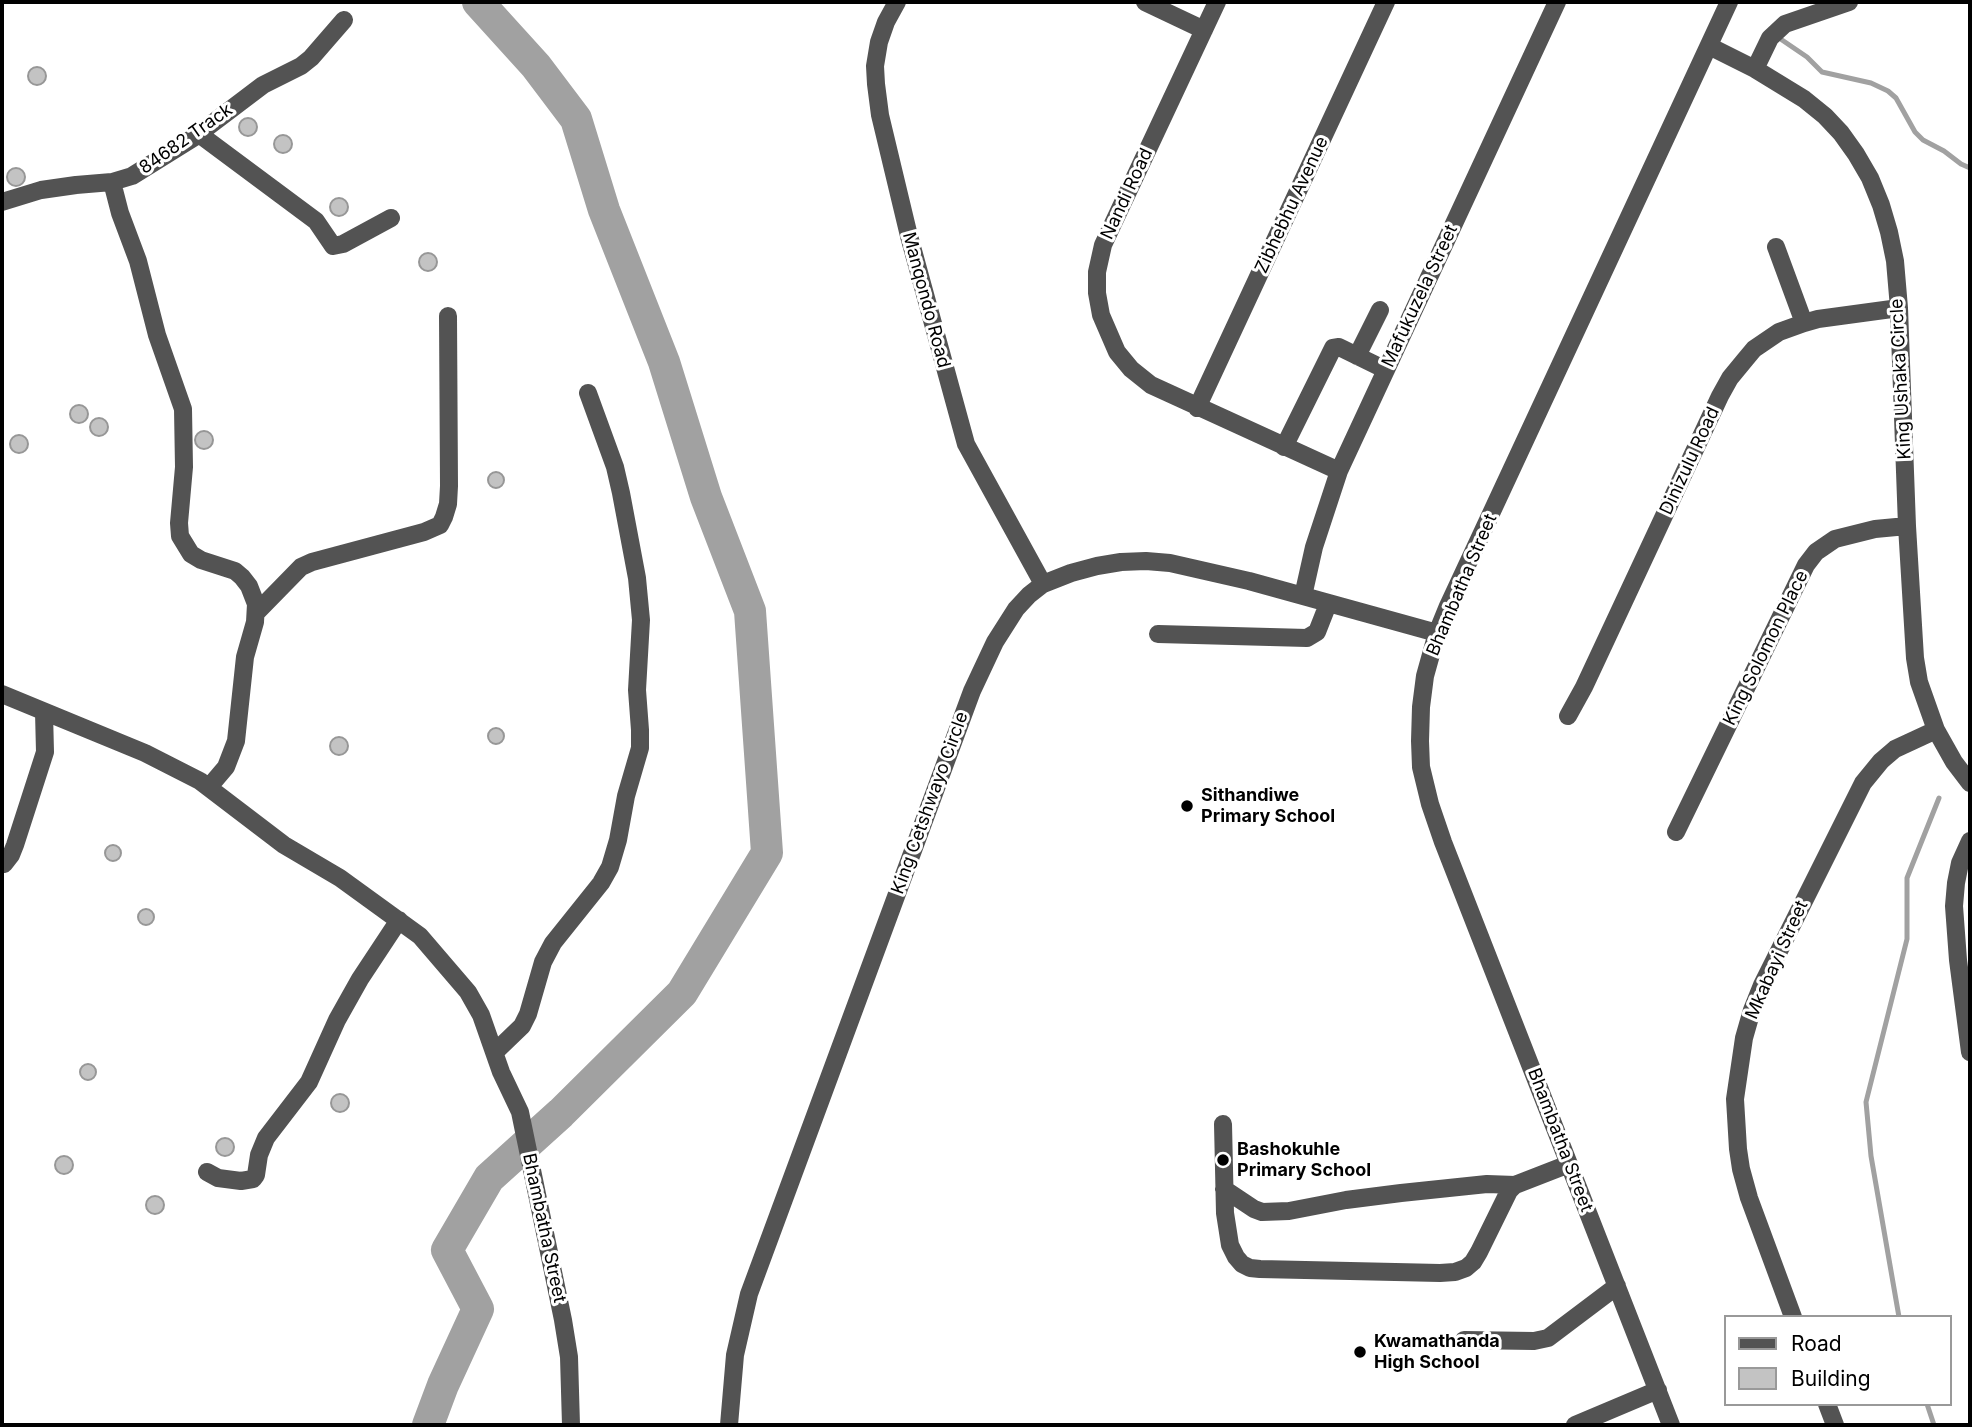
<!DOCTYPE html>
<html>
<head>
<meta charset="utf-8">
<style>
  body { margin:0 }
  #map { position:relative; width:1972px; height:1427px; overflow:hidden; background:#fff; font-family:Inter,sans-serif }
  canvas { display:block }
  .frame { position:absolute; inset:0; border:4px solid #000; pointer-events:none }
  .legend { position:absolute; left:1724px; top:1315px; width:228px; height:91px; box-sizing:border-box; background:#fff; border:2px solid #999; margin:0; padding:9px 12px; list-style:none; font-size:21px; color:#000 }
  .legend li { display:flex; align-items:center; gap:14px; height:35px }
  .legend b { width:35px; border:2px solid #999 }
</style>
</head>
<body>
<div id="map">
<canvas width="1972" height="1427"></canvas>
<div class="frame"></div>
<ul class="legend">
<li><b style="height:9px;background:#535353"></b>Road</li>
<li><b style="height:19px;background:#c3c3c3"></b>Building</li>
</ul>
</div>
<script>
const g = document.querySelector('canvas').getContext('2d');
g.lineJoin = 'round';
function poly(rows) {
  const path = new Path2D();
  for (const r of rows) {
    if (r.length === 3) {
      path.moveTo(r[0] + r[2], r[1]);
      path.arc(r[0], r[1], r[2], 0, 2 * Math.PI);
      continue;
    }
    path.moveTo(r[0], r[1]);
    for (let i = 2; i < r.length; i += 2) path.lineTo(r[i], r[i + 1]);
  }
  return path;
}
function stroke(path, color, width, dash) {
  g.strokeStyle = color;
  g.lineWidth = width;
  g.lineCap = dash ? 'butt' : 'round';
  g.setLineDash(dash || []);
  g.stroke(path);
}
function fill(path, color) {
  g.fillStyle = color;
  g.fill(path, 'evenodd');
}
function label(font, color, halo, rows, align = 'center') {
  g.font = font + ' Inter,sans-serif';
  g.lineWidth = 6;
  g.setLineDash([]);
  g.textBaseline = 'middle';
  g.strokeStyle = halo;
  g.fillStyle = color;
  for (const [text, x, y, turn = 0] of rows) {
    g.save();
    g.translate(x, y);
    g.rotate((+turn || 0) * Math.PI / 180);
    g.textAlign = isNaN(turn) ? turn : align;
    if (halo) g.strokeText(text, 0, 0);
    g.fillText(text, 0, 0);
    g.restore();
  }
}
stroke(poly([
  [1782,40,1807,57,1822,72,1871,83,1888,91,1896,98,1915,132,1923,140,1944,151,1961,164,1970,168],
  [1899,1317,1871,1156,1866,1102,1907,939,1907,878,1939,798],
  [1927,1404,1934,1425]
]), '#a1a1a1', 5);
stroke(poly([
  [428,1425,443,1385,478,1309,447,1250,489,1178,561,1113,682,993,767,853,750,611,706,497,664,362,604,210,576,119,536,66,478,2]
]), '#a1a1a1', 32);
const building = poly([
  [37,76,9],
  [248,127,9],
  [283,144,9],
  [16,177,9],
  [339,207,9],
  [428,262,9],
  [79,414,9],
  [99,427,9],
  [204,440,9],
  [19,444,9],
  [496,480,8],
  [496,736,8],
  [339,746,9],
  [113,853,8],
  [146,917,8],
  [88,1072,8],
  [340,1103,9],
  [225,1147,9],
  [64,1165,9],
  [155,1205,9]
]);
fill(building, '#c3c3c3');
stroke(building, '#979797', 2);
stroke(poly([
  [897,2,886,22,879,42,875,66,876,84,880,115,909,236,966,444,1043,584],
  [1145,2,1204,30],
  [1217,2,1103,245,1097,272,1097,293,1101,315,1117,352,1131,369,1151,385,1339,471],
  [1709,46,1755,69,1804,99,1825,116,1841,133,1856,154,1870,178,1881,205,1889,232,1895,261,1899,308,1907,526,1915,658,1919,682,1936,730,1954,762,1970,783],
  [1755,69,1770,38,1785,24,1849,2],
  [199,134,316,221,333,246,343,244,391,218],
  [112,182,120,213,138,261,157,335,183,409,184,467,179,523,180,536,191,554,201,560,235,571,242,577,249,586,256,604,255,622,245,657,236,741,226,767,209,787],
  [2,202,41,190,76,185,112,182,132,176,193,138,263,85,301,66,311,58,344,20],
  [1776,247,1804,323],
  [1357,356,1380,310],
  [1197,408,1386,2],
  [1284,447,1333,348,1339,347,1386,370],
  [1303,596,1314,547,1339,471,1557,2],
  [256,613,301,567,312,562,424,532,440,525,444,517,448,504,449,486,448,316],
  [1158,634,1307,638,1317,632,1328,604],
  [2,694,145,753,200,781,284,845,340,878,420,936,468,992,481,1015,501,1072,520,1112,563,1320,569,1357,571,1425],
  [1568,716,1584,687,1720,396,1730,378,1744,361,1754,349,1779,332,1804,323,1818,319,1899,308],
  [1676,832,1806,565,1816,552,1835,539,1875,529,1907,526],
  [1970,841,1960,863,1956,883,1954,906,1958,960,1970,1052],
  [4,864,11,855,15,845,45,752,44,712],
  [495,1052,522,1026,528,1014,543,962,553,943,601,883,610,867,618,840,626,796,640,748,640,730,637,690,641,620,637,578,621,493,615,467,588,393],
  [1223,1124,1225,1213,1230,1245,1236,1257,1242,1264,1250,1268,1260,1269,1440,1273,1455,1272,1466,1268,1473,1262,1479,1252,1509,1191,1515,1185,1569,1164],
  [207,1172,218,1178,241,1181,253,1179,256,1175,259,1155,266,1138,309,1082,337,1020,360,979,399,920],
  [1224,1189,1254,1209,1262,1212,1289,1211,1346,1200,1401,1193,1487,1184,1515,1185],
  [1793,1317,1749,1198,1741,1169,1738,1149,1735,1099,1744,1038,1752,1010,1762,985,1863,783,1881,761,1895,749,1936,730],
  [1464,1340,1534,1341,1548,1338,1617,1286],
  [1827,1404,1835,1425],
  [729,1425,735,1355,749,1294,972,691,995,642,1016,609,1029,595,1043,584,1071,573,1097,566,1121,562,1146,561,1170,563,1249,581,1437,633],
  [1575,1425,1658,1390],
  [1671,1425,1443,842,1430,804,1421,767,1420,741,1421,707,1425,676,1437,633,1448,606,1729,2]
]), '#535353', 18);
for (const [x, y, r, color] of [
  [1187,806,7,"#000"],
  [1223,1160,7,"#000"],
  [1360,1352,7,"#000"]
]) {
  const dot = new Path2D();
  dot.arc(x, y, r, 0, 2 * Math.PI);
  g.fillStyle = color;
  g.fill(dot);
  stroke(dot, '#fff', 2.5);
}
label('18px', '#000', '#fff', [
  ["84682 Track",186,139,-35],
  ["Nandi Road",1127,194,-65],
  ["Zibhebhu Avenue",1292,205,-65],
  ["Mafukuzela Street",1420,296,-65],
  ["Manqondo Road",926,300,75],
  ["King Ushaka Circle",1901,379,-93],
  ["Dinizulu Road",1690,461,-65],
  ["Bhambatha Street",1462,585,-67],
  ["King Solomon Place",1766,648,-64],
  ["King Cetshwayo Circle",930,803,-70],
  ["Mkabayi Street",1777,960,-66],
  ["Bhambatha Street",1560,1140,69],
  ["Bhambatha Street",544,1228,78]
]);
label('bold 18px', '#000', '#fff', [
  ["Sithandiwe",1201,796],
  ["Primary School",1201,817],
  ["Bashokuhle",1237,1150],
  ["Primary School",1237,1171],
  ["Kwamathanda",1374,1342],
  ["High School",1374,1363]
], 'left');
</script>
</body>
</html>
